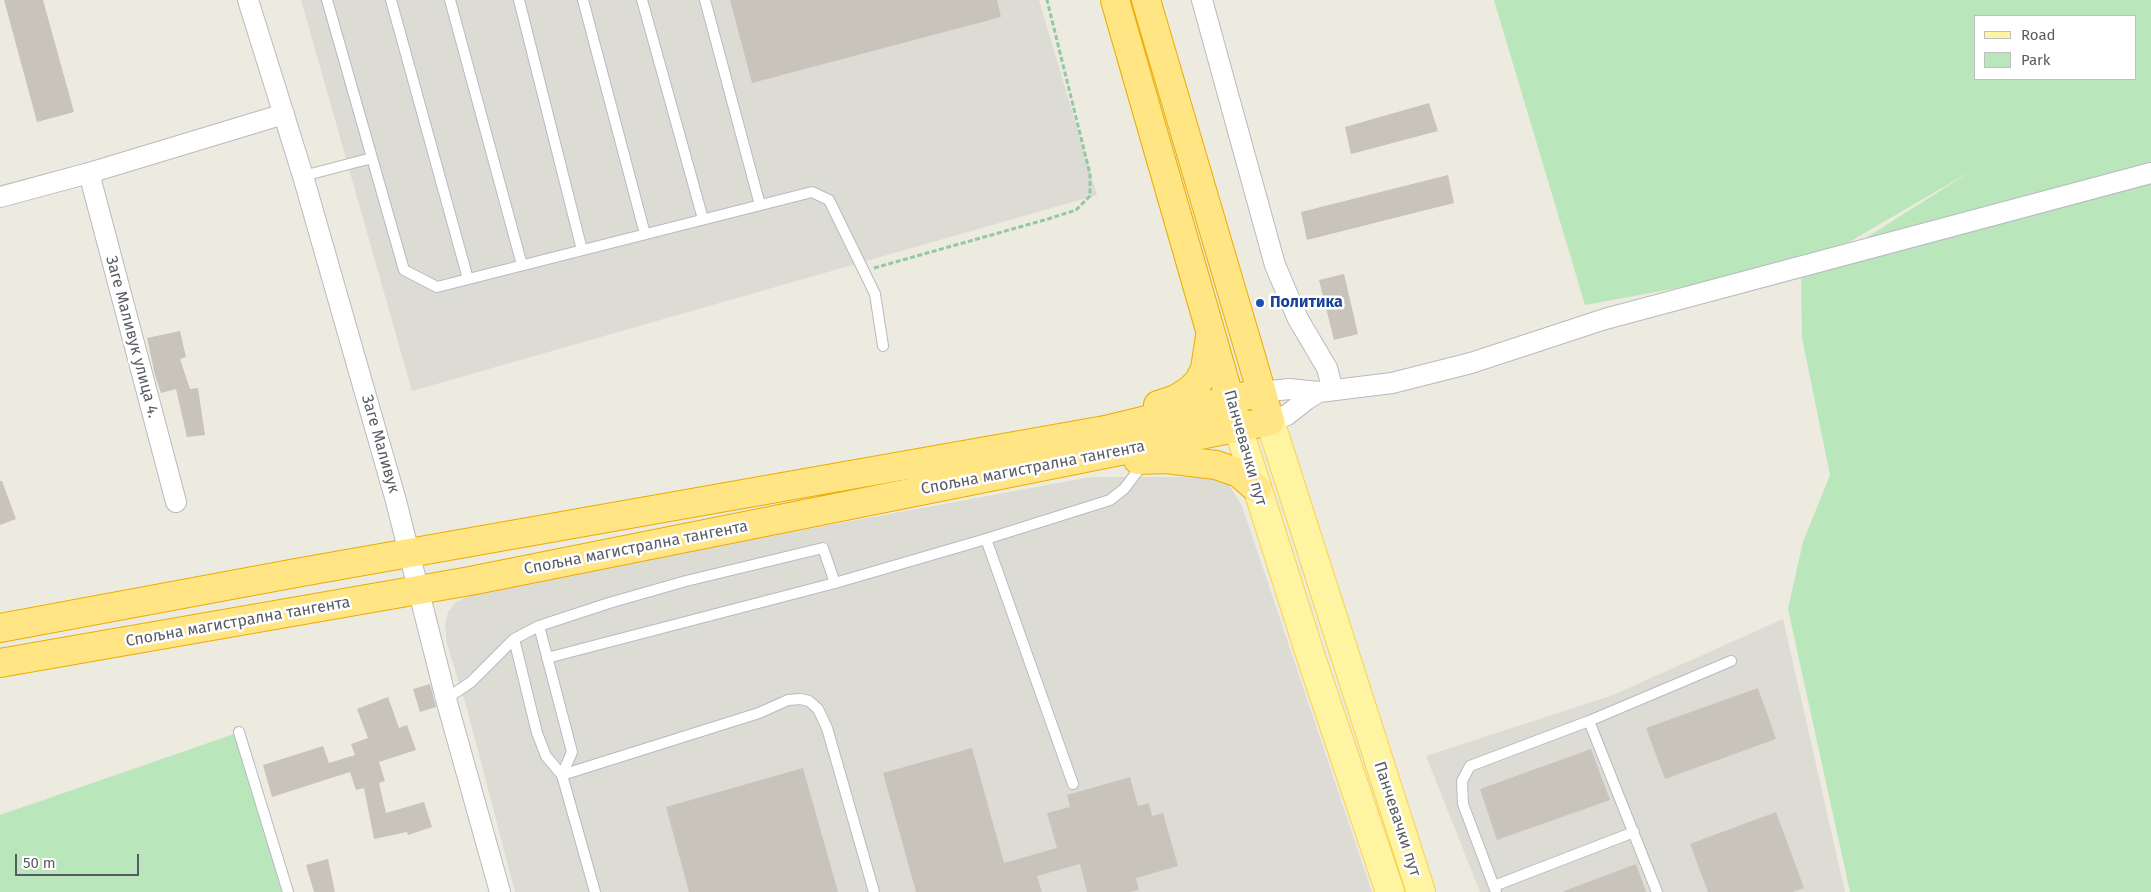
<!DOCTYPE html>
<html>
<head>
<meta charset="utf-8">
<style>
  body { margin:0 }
  #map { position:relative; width:2151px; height:892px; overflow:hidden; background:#edeadf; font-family:"Fira Sans",sans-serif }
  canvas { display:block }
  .legend { position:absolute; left:1974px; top:15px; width:162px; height:65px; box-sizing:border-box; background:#fff; border:1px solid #bcbec0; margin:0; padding:6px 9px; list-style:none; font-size:15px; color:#585c62 }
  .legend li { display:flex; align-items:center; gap:10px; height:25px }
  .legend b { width:25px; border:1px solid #bcbec0 }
  .scale { position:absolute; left:15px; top:854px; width:124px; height:22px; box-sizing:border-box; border:2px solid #585c62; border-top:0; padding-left:6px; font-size:15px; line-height:18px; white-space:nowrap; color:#585c62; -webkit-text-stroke:4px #fff; paint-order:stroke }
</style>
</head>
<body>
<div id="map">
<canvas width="2151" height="892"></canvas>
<ul class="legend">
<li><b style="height:6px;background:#fff4a2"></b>Road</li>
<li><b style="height:14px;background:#b9e7bb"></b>Park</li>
</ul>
<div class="scale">50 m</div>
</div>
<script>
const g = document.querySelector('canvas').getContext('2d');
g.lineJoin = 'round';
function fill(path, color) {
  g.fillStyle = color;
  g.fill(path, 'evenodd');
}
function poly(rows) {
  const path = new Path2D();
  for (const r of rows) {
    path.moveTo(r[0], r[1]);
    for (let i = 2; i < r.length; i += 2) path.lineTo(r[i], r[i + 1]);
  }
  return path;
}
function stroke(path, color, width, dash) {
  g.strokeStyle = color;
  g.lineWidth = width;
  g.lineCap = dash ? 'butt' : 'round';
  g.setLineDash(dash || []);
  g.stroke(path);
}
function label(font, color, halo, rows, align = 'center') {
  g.font = font + ' "Fira Sans",sans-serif';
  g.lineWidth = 5;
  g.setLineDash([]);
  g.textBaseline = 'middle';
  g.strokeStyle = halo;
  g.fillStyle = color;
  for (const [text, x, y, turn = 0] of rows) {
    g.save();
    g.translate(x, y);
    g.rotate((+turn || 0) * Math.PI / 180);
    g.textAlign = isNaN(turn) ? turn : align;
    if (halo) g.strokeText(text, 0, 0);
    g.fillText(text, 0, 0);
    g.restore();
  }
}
fill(poly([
  [301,0,1039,0,1097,195,412,391],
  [1091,477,1205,477,1228,483,1242,506,1372,892,515,892,467,709,447,644,445,626,448,612,456,602,473,594,568,573],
  [1783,619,1845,892,1480,892,1426,756,1613,695]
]), '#dddcd4');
fill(poly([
  [1494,0,2151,0,2151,892,1850,892,1788,609,1803,542,1830,475,1802,338,1801,279,1973,170,1813,263,1585,305],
  [1975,16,2135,16,2135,79,1975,79],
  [237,733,287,892,0,892,0,815]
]), '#b9e7bb');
fill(poly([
  [4,0,43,0,74,112,37,122],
  [730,0,997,0,1001,17,752,83],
  [1429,103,1438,131,1351,154,1345,127],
  [1448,175,1454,203,1307,240,1301,212],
  [1344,274,1358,334,1334,340,1319,280],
  [180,331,186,357,180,359,190,389,198,388,205,435,187,437,176,389,161,393,155,375,147,338],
  [0,481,2,481,16,519,0,525],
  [430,684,436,707,420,712,413,689],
  [1758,688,1776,739,1665,779,1646,728],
  [388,697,399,728,407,725,416,750,379,762,385,781,379,783,386,813,424,802,432,827,408,835,407,832,374,839,364,788,356,790,350,772,272,797,263,765,323,746,329,763,355,755,351,744,368,738,357,709],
  [972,748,1004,863,1057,848,1047,813,1070,807,1067,795,1130,777,1138,806,1149,803,1152,816,1163,813,1178,866,1136,878,1139,890,1130,892,1087,892,1080,864,1037,876,1042,892,916,892,883,773],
  [1591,749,1610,800,1497,840,1480,789],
  [803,768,838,892,689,892,666,807],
  [1776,812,1804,888,1792,892,1708,892,1690,844],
  [328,859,335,892,314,892,306,865],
  [1636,864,1646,892,1564,892,1564,891]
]), '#c8c4bc');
const lane = poly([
  [327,0,404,270,437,287,812,192,829,200,875,294,883,346],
  [391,0,468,279],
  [450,0,522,265],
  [519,0,582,250],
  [583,0,645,234],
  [642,0,703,219],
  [705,0,760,205],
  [303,176,372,158],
  [986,539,1073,784],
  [539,626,572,752,562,775],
  [514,639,537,733,546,756,562,775,595,892],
  [547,658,835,583,986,539,1110,500,1124,489,1143,464],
  [446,699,471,682,514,639,539,626,609,603,686,581,823,548,835,583],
  [1589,721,1657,892],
  [239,732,288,892],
  [562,775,759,713,788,700,800,699,809,701,818,709,827,728,874,892],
  [1494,886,1634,832],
  [1496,892,1463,804,1462,781,1470,766,1589,721,1731,661]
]);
const street = poly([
  [248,0,303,176,396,501,446,699,500,892],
  [1202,0,1275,265,1298,319,1327,368,1333,390],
  [89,173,176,502],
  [0,197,89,173,284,114],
  [1262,392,1289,389,1319,392,1392,383,1471,363,1605,319,2151,173],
  [1270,421,1287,415,1306,400,1319,392]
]);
const primary = poly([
  [1270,421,1421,892],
  [1238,427,1310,654,1390,892]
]);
const highway = poly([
  [1115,0,1235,417],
  [1158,405,1176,399,1190,390,1199,381,1205,369,1210,336],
  [1138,460,1166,459,1216,465,1239,473,1257,489],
  [0,628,296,573,1105,430,1262,392],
  [0,663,470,581,1270,421,1146,0]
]);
stroke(lane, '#b7bac0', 12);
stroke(street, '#b7bac0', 22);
stroke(primary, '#fcd249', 30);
stroke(highway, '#ecac00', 30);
stroke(poly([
  [874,268,1048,219,1076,210,1090,196,1090,174,1047,0]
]), '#92c8a3', 3, [5, 2.5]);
stroke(lane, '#fff', 10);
stroke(street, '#fff', 20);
stroke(primary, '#fff4a2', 28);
stroke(highway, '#ffe584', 28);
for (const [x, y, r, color] of [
  [1260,303,5,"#1a4fb4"]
]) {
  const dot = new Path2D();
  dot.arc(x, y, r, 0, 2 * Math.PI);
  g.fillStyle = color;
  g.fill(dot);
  stroke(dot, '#fff', 2);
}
label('bold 16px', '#164399', '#fff', [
  ["Политика",1270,303]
], 'left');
label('16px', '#585c62', '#fff', [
  ["Заге Маливук улица 4.",132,337,75],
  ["Заге Маливук",380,444,74],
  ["Панчевачки пут",1245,448,74],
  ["Спољна магистрална тангента",1033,468,-11],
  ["Спољна магистрална тангента",636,548,-11],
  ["Спољна магистрална тангента",238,622,-10],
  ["Панчевачки пут",1397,819,72]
]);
</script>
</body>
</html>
